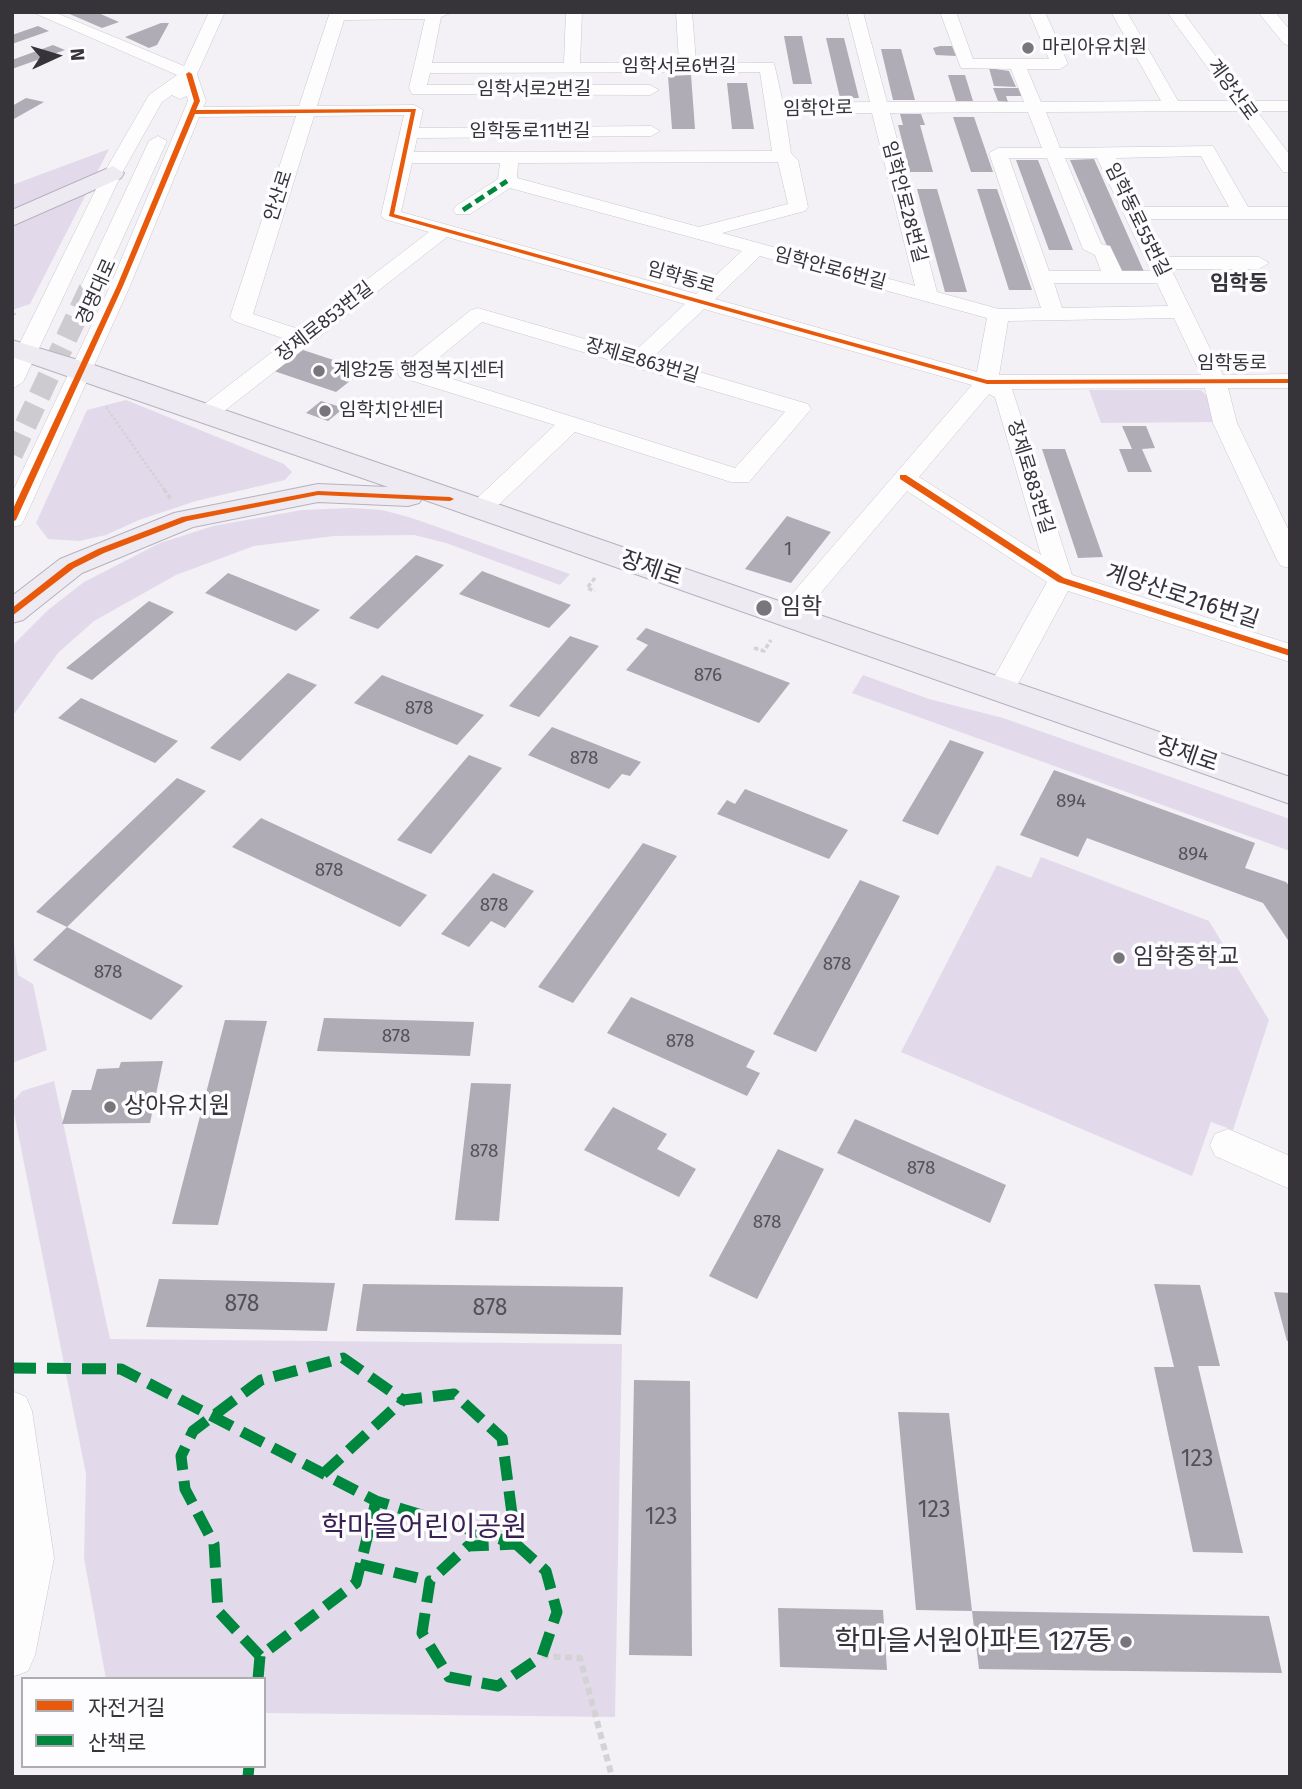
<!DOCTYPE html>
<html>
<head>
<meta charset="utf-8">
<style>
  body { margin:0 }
  #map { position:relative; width:1302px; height:1789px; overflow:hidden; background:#f3f0f6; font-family:"Fira Sans","Noto Sans KR",sans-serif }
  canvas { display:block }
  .frame { position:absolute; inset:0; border:14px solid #363439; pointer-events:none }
  .legend { position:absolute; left:21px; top:1677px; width:245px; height:91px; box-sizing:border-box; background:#fdfcff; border:2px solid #adacb0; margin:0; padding:9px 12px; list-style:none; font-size:21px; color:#363439 }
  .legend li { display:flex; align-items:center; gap:14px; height:35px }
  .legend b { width:35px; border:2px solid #adacb0 }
  .north { position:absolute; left:21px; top:21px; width:70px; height:70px; -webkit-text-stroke:5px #fdfcff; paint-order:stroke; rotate:86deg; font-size:19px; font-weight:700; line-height:28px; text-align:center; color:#363439 }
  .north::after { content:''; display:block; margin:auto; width:24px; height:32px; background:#363439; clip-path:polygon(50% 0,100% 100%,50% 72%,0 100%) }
</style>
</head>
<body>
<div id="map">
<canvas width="1302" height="1789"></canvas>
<div class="frame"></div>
<ul class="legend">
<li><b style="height:9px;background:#e8590c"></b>자전거길</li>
<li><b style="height:9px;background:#00873e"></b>산책로</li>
</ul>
<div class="north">N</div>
</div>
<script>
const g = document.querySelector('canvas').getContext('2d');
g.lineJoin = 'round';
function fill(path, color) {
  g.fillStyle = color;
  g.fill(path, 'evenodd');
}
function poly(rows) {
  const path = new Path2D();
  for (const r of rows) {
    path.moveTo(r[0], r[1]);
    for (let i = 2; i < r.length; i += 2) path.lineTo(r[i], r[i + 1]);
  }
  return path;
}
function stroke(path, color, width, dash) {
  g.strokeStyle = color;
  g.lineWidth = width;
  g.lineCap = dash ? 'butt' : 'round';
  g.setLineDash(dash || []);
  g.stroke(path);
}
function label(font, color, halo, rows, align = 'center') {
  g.font = font + ' "Fira Sans","Noto Sans KR",sans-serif';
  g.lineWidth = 7;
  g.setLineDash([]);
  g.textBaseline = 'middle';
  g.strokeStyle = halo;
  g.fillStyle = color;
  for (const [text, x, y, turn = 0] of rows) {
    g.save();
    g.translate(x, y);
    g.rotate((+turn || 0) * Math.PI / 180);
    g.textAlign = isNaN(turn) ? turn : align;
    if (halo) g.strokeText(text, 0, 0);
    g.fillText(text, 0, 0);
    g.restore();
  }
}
fill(poly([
  [109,149,30,304,12,310,12,185],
  [1089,390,1201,390,1208,397,1219,422,1101,423],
  [126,400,284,464,292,472,285,480,196,501,139,520,106,535,79,541,48,539,36,523,87,410],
  [351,508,382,510,412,518,570,574,560,585,446,543,414,535,334,536,254,546,176,575,94,621,58,653,12,717,12,646,48,610,84,582,160,543,213,526,302,510],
  [863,675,929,699,1003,718,1290,819,1290,851,852,693],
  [1041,857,1209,921,1269,1020,1233,1130,1211,1122,1192,1176,901,1052,997,865,1031,878],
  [12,929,18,975,33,984,47,1050,12,1063],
  [54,1081,110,1339,622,1344,615,1717,264,1713,264,1679,106,1679,84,1558,86,1474,12,1103,22,1091]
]), '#e2daeb');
fill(poly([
  [65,12,96,12,119,22,102,28],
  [161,23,169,23,157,45,149,48,125,37],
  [38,26,49,31,12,44,12,35],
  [784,36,802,36,812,84,793,84],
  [826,38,844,38,859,98,840,98],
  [53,45,65,50,12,69,12,60],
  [940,46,952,46,956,56,936,55,933,48],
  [881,49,901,49,915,100,893,100],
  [989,68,1009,71,1016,87,994,86],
  [691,75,695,129,672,129,668,76],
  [948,75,965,75,973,101,956,101],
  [727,83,747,83,754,129,732,129],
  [993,88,1019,88,1022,96,1006,96,1008,102,998,101],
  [26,98,44,102,12,120,12,106],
  [900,114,921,114,925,125,920,125,933,172,910,172,898,125,903,125],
  [953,117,974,117,993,172,971,172],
  [1094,159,1145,274,1119,274,1070,160],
  [1016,160,1038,160,1073,250,1049,250],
  [917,189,937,189,967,292,945,292],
  [977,189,997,189,1032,290,1009,290],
  [303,350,364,370,336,392,274,371],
  [321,401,344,408,328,421,306,413],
  [1122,426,1146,426,1155,448,1142,449,1152,472,1128,472,1119,449,1132,449],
  [1042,449,1065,449,1103,557,1078,558],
  [787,516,831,532,791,583,745,569],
  [416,555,444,565,378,629,349,618],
  [482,571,571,605,549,628,459,594],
  [228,573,320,610,296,631,205,593],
  [149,601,174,612,92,680,66,668],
  [646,628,790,683,759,723,626,670,648,645,636,639],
  [570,636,599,646,539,717,509,706],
  [288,673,317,685,240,761,210,748],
  [382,675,484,715,457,745,354,703],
  [81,698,178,741,155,763,58,718],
  [552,727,641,762,630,776,622,774,609,789,528,755],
  [950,740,984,752,938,835,902,821],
  [469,755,502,768,431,854,397,840],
  [1054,770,1255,843,1245,868,1286,882,1290,887,1290,943,1263,903,1087,838,1078,857,1020,835],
  [177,778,206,791,67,927,36,912],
  [745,789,848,830,829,859,717,814,727,800,735,804],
  [261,818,427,895,400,927,232,847],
  [643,843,677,856,573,1003,538,987],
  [493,873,534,891,505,928,491,921,469,947,441,934],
  [860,880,900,896,816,1052,773,1034],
  [67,927,183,986,151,1020,33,960],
  [631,997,755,1051,746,1067,760,1073,747,1096,607,1033],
  [324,1018,474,1022,470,1056,317,1051],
  [225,1020,267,1021,218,1225,172,1224],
  [163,1061,150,1123,62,1124,72,1090,91,1090,97,1069,119,1068,121,1062],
  [471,1083,511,1084,499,1221,455,1220],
  [613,1107,667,1134,657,1149,696,1169,679,1197,584,1150],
  [855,1119,1006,1185,990,1223,837,1153],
  [778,1149,824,1169,757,1299,709,1276],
  [159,1279,335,1283,327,1331,146,1327],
  [363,1284,623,1287,621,1335,356,1331],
  [1154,1284,1200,1285,1220,1366,1198,1366,1243,1553,1193,1552,1154,1367,1174,1367],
  [1274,1292,1290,1293,1290,1341,1287,1341],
  [634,1380,690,1381,692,1656,629,1655],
  [898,1412,949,1413,972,1611,1269,1616,1282,1673,979,1669,972,1611,916,1610],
  [778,1608,883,1610,887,1670,780,1667]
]), '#b0acb6');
stroke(poly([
  [12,454,91,286]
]), '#cdcad0', 22, [22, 10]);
const minor = poly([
  [32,12,54,12,184,66,209,12,225,12,197,74,206,101,203,107,299,106,330,12,453,12,441,17,432,63,564,63,566,12,582,12,580,63,679,62,676,12,692,12,696,62,774,63,783,103,870,102,847,12,863,12,887,102,1024,102,1011,69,961,68,940,12,956,12,973,59,1049,59,1029,12,1045,12,1068,64,1060,69,1027,69,1041,102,1161,101,1111,12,1127,12,1178,101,1232,101,1167,12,1183,12,1249,101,1290,101,1290,111,1257,111,1290,155,1290,173,1283,172,1239,111,1046,112,1060,148,1213,146,1248,207,1290,207,1290,219,1146,219,1165,257,1259,257,1269,263,1259,269,1171,269,1223,375,1290,374,1290,388,1228,388,1237,423,1290,533,1290,568,1281,566,1277,560,1213,423,1205,388,1012,389,1072,575,1290,644,1290,662,1068,591,1011,697,1001,699,991,697,987,690,1047,582,907,491,796,622,787,625,778,622,774,616,778,610,972,385,704,309,652,358,808,404,811,409,749,482,731,482,575,432,489,514,471,514,468,509,471,504,555,425,400,377,397,372,400,367,471,310,478,308,633,353,685,304,447,237,214,419,198,419,195,414,198,409,288,340,234,321,230,317,296,116,199,117,130,286,24,520,21,525,12,527,12,493,110,286,188,101,187,96,180,99,172,95,162,102,122,173,23,382,12,389,12,359,104,173,149,95,177,75,32,12],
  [425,19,409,88,412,94,650,95,659,90,650,85,427,85,430,73,760,72,772,151,414,152,417,138,651,136,660,131,651,126,419,128,423,110,414,105,317,106,344,20,425,19],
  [1028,112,1042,148,998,148,989,153,1041,308,999,309,937,292,890,113,1028,112],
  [785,113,872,113,915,286,722,233,805,211,808,207,798,160,791,153,785,113],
  [404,115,381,215,384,219,429,232,301,330,253,314,314,116,404,115],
  [1201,156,1229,207,1140,207,1116,158,1201,156],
  [1009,158,1047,158,1083,249,1095,255,1101,271,1049,271,1009,158],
  [1065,158,1097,158,1151,271,1122,271,1110,246,1101,244,1065,158],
  [778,162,788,204,699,227,517,178,518,163,778,162],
  [412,163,500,163,498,179,456,206,453,210,456,214,470,214,510,188,742,251,696,294,401,212,412,163],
  [760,256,987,318,977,372,715,299,760,256],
  [1054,283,1157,283,1168,306,1062,308,1054,283],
  [1174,318,1201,375,999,375,1008,321,1174,318],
  [482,322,785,412,735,468,424,370,482,322],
  [989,394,995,397,1041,555,919,477,989,394],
  [1258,12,1275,12,1290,30,1290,46,1284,44,1258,12],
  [158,136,167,141,101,286,98,290,84,290,81,286,149,141,158,136],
  [1228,1129,1290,1156,1290,1189,1215,1156,1210,1145,1215,1134,1228,1129],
  [12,1391,26,1397,32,1411,54,1558,35,1655,28,1671,12,1677,12,1391]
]);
const major = poly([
  [113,166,124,173,121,178,12,226,12,210,113,166],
  [12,340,91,364,1290,777,1290,804,422,499,419,503,408,506,318,502,193,527,82,573,23,620,12,623,12,596,60,559,174,513,318,484,388,487,12,357,12,340]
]);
stroke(minor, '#cac7cd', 1);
stroke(major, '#b7b1be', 2);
stroke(poly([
  [12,309,15,315],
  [106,407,165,491]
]), '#d3d2d4', 2.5, [2.5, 2]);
stroke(poly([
  [164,489,172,501],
  [595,578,587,588,595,591],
  [754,648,764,651,771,640]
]), '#d3d2d4', 3.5, [4.5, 2.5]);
stroke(poly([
  [542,1656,580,1658,612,1777]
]), '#d3d2d4', 6, [7, 4.5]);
fill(minor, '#fdfdfe');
fill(major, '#edeaf1');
stroke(poly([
  [463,210,507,181]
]), '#00873e', 5, [10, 5]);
stroke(poly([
  [12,1368,121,1369,376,1501,516,1544],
  [323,1474,403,1400],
  [516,1544,546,1571,557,1612,542,1656,498,1686,449,1677,422,1633,430,1581,468,1546,516,1544],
  [360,1564,430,1581],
  [260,1656,218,1611,214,1544,185,1489,181,1456,193,1431,261,1380,343,1358,403,1400,454,1394,502,1438,516,1544],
  [258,1679,260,1656,356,1583,376,1501],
  [248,1777,249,1766]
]), '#00873e', 11, [24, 11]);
fill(poly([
  [189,72,192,74,200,101,196,110,416,109,394,214,987,380,1290,379,1290,383,987,384,389,216,411,112,195,114,123,286,16,520,12,522,12,511,117,286,194,101,186,74,189,72],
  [900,475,906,475,1064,578,1290,650,1290,656,1058,582,900,479,900,475],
  [318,491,450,497,454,499,450,501,318,495,187,521,104,553,74,568,12,616,12,608,68,564,98,549,182,517,318,491]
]), '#e8590c');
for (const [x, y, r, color] of [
  [1028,48,7,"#78767b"],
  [319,371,7,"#78767b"],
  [325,411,7,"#78767b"],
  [764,608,9,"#78767b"],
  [1119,958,7,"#78767b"],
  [110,1107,7,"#78767b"],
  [1126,1642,7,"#78767b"]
]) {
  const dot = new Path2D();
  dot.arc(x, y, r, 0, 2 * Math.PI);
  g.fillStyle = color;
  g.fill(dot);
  stroke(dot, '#fdfcff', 2.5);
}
label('19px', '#363439', '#fdfcff', [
  ["마리아유치원",1042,48],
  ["계양2동 행정복지센터",333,371],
  ["임학치안센터",339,411]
], 'left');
label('19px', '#363439', '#fdfcff', [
  ["임학서로6번길",679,67],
  ["임학서로2번길",534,90],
  ["계양산로",1232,90,54],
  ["임학안로",818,109,-1],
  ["임학동로11번길",530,132],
  ["안산로",279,196,-72],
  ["임학안로28번길",904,202,75],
  ["임학동로55번길",1137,220,64],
  ["임학안로6번길",830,269,15],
  ["임학동로",681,278,16],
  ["경명대로",97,292,-66],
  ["장제로853번길",325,322,-38],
  ["장제로863번길",642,361,16],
  ["임학동로",1232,364],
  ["장제로883번길",1030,477,73]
]);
label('19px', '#545258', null, [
  ["1",788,550],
  ["876",708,676],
  ["878",419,709],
  ["878",584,759],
  ["894",1071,802],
  ["894",1193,855],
  ["878",329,871],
  ["878",494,906],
  ["878",837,965],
  ["878",108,973],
  ["878",396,1037],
  ["878",680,1042],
  ["878",484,1152],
  ["878",921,1169],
  ["878",767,1223]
]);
label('bold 21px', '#363439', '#fdfcff', [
  ["임학동",1239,284]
]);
label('23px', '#363439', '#fdfcff', [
  ["장제로",651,569,19],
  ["계양산로216번길",1182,597,18],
  ["장제로",1187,755,19]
]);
label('23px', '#363439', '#fdfcff', [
  ["임학",780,608],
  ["임학중학교",1133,958],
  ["상아유치원",124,1107]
], 'left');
label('23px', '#545258', null, [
  ["878",242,1305],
  ["878",490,1309],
  ["123",1197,1460],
  ["123",934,1511],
  ["123",661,1518]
]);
label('28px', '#3a2052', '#fdfcff', [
  ["학마을어린이공원",424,1528]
]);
label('28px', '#363439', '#fdfcff', [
  ["학마을서원아파트 127동",1112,1642]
], 'right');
</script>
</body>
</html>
